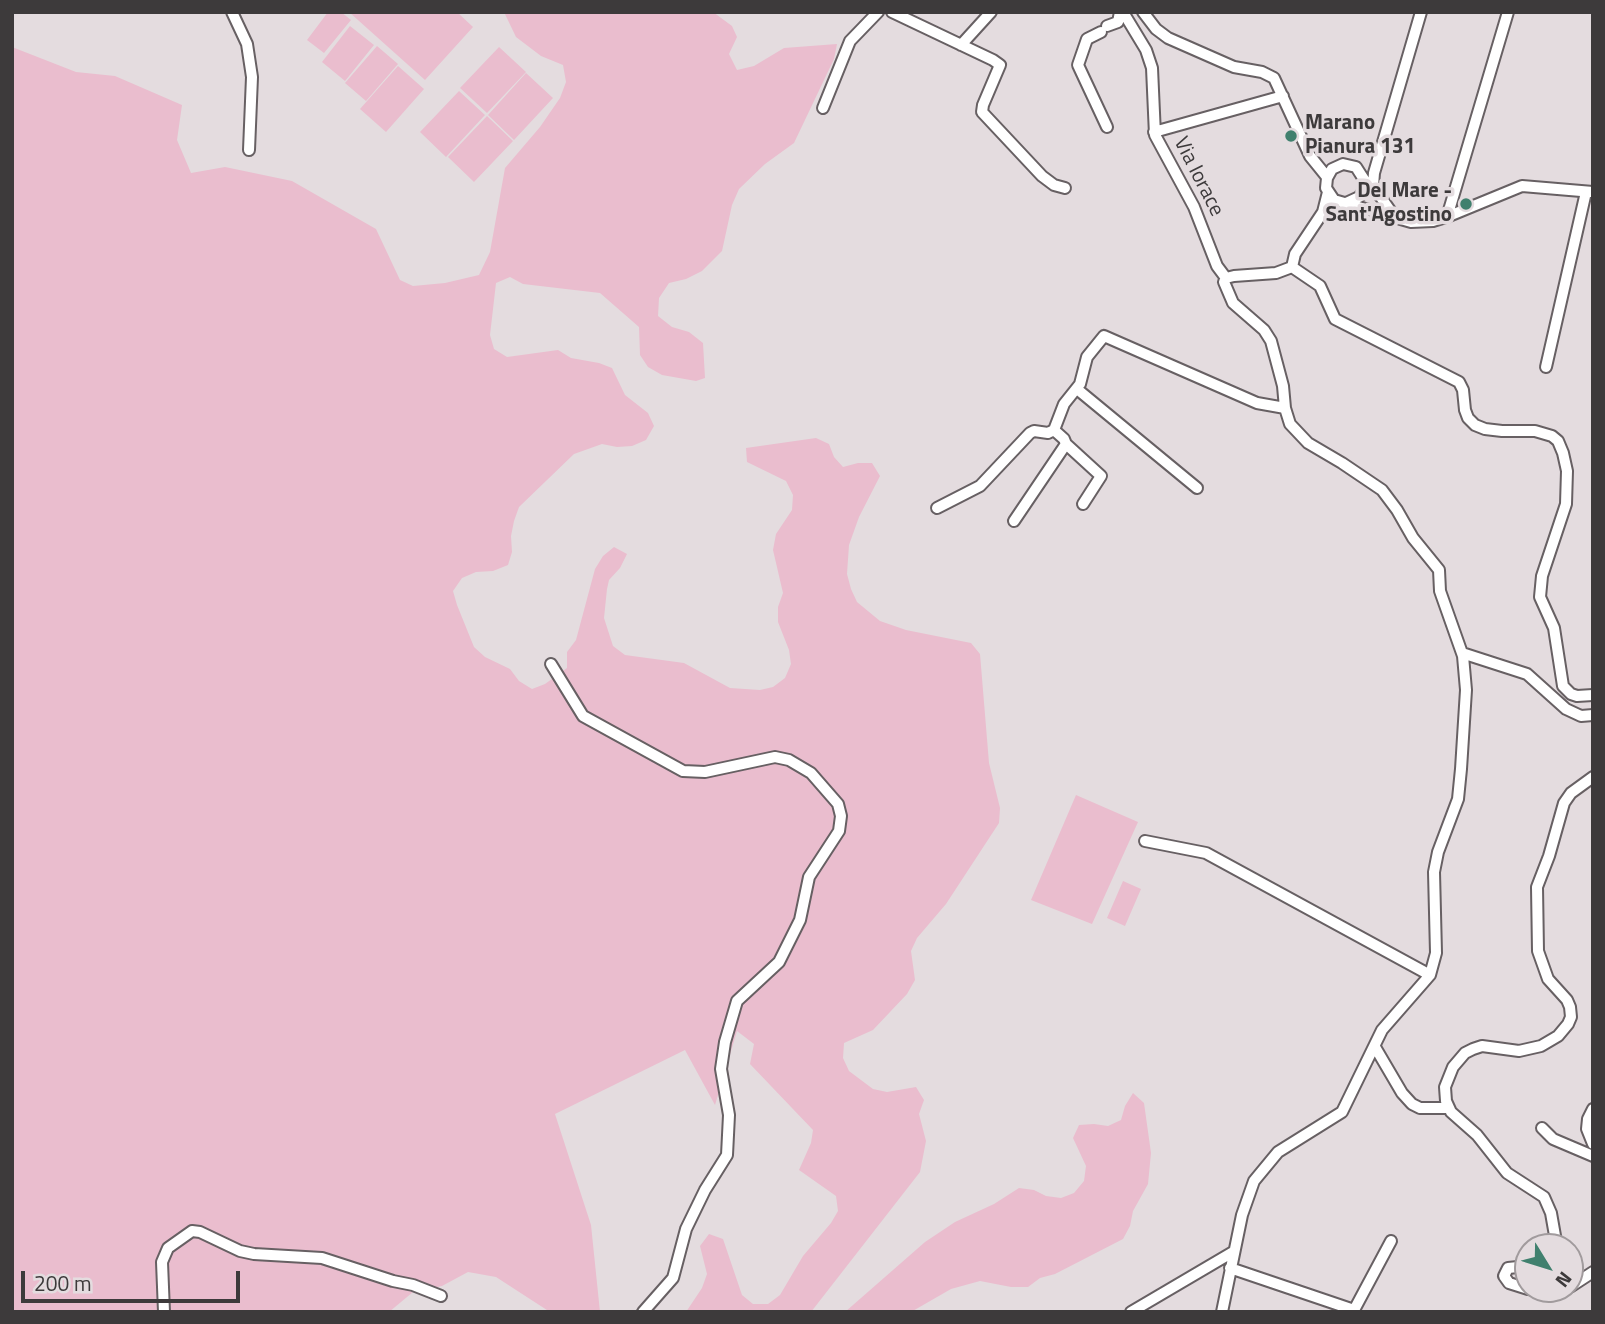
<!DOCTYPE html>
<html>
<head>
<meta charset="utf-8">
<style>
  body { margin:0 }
  #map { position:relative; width:1605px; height:1324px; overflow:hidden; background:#e4dcdf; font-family:"Titillium Web",sans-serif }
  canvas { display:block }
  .frame { position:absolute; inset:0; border:14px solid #3d3a3b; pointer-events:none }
  .north { position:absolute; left:1514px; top:1233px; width:70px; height:70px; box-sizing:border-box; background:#e4dcdf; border:2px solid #a19b9d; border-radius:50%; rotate:128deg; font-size:19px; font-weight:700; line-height:28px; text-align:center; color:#3d3a3b }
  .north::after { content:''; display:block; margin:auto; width:24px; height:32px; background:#40806e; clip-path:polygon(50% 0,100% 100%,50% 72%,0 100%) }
  .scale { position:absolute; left:21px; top:1271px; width:219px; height:32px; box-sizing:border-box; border:4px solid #3d3a3b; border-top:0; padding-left:9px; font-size:21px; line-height:24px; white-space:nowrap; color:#3d3a3b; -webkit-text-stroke:5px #e4dcdf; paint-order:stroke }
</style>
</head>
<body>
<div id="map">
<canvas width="1605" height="1324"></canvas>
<div class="frame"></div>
<div class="north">N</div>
<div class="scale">200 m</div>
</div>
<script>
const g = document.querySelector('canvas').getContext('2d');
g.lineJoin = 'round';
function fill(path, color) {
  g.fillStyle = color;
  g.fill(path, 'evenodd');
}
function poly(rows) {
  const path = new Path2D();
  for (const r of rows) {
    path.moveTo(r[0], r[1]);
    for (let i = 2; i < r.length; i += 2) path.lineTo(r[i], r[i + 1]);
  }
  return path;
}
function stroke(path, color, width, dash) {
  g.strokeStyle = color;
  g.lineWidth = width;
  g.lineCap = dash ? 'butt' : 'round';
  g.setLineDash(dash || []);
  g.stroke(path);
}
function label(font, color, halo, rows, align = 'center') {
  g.font = font + ' "Titillium Web",sans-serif';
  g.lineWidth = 7;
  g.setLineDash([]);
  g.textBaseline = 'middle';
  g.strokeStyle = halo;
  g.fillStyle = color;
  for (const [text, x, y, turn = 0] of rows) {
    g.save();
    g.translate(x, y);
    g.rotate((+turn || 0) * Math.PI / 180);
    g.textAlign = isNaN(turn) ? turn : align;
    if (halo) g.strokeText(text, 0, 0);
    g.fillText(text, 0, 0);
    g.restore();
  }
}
fill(poly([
  [328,12,341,12,351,20,324,53,307,40],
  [349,12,457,12,473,27,425,80],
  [504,12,713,12,732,26,737,37,729,54,737,70,754,66,784,48,837,44,834,59,794,143,765,164,739,189,732,205,722,251,702,271,686,279,669,283,659,298,658,316,672,327,689,332,703,343,705,378,696,381,662,375,648,367,640,355,639,327,600,293,523,284,510,277,496,283,490,335,494,349,507,357,558,350,571,358,599,363,612,368,625,395,648,413,654,426,646,440,632,446,617,447,602,444,574,454,519,507,514,521,511,536,512,552,508,565,493,571,476,572,462,578,453,591,457,605,474,647,485,657,510,669,519,681,532,689,545,684,567,668,567,652,576,640,595,569,603,556,614,547,627,554,620,568,609,580,607,589,604,618,613,646,625,655,684,663,730,688,760,690,773,687,785,678,791,664,789,650,778,622,778,607,783,593,773,550,776,534,792,510,793,495,786,481,747,462,746,448,816,438,829,444,834,457,843,467,858,463,872,463,880,476,859,517,849,545,847,574,851,589,857,602,880,621,906,630,971,643,980,654,989,763,1000,808,999,823,946,904,917,938,911,951,915,980,907,994,873,1030,844,1043,843,1058,849,1071,873,1089,887,1092,916,1087,924,1100,919,1114,926,1141,920,1172,811,1312,686,1312,702,1288,707,1274,700,1246,709,1234,723,1239,742,1295,753,1304,768,1304,780,1295,803,1256,831,1223,838,1211,836,1196,799,1170,811,1143,813,1130,750,1064,754,1044,737,1031,715,1105,685,1050,555,1114,591,1225,600,1312,550,1312,496,1277,468,1272,442,1286,413,1292,389,1312,12,1312,12,47,76,72,115,76,182,105,177,140,191,173,225,167,292,181,376,229,400,280,413,286,445,283,479,275,490,252,505,168,540,127,560,98,566,82,563,65,541,56,516,37],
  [350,26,374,45,345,81,322,62],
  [377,46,398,64,366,101,345,83],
  [499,47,526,72,487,113,460,88],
  [398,66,424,89,386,132,360,109],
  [526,73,553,98,514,140,488,115],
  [459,91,485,115,446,157,420,132],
  [487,116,513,141,474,182,448,157],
  [1076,795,1138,822,1092,924,1031,900],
  [1123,881,1141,889,1125,926,1107,918],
  [1133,1093,1144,1103,1151,1153,1148,1184,1133,1211,1130,1226,1123,1239,1055,1274,1040,1278,1028,1287,1011,1287,980,1281,951,1289,911,1312,845,1312,925,1242,955,1222,994,1204,1019,1188,1034,1190,1046,1196,1061,1198,1074,1193,1084,1181,1086,1166,1073,1138,1079,1125,1094,1124,1108,1126,1121,1120,1125,1106]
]), '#eabdce');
const minor = poly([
  [232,12,247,44,252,77,249,150],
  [892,12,993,60,1000,65,983,105,982,112,1042,176,1054,185,1065,188],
  [1123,12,1146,50,1152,68,1155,135,1194,207,1217,266,1226,278],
  [1143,12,1156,29,1168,38,1234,67,1262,72,1274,78,1310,156,1327,177],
  [1107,26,1118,22,1120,12],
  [1101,32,1087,39,1078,65,1107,127],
  [961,45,991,12],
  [823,108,850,41,878,12],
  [1154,132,1283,96],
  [1328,192,1323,212,1295,254,1292,267,1320,286,1335,319,1459,382,1463,390,1465,410,1468,418,1475,425,1485,429,1502,431,1535,431,1552,436,1558,441,1563,453,1567,471,1566,504,1542,576,1540,597,1554,628,1563,686,1571,694,1577,696,1593,695],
  [1346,203,1359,197,1364,190,1365,181,1356,167,1343,164,1332,169,1327,178,1326,188,1334,200,1411,222,1433,221,1449,216,1522,186,1593,192],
  [1394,216,1373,186,1374,173,1421,12],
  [1447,217,1508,12],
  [1546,367,1586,192],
  [1077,389,1197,488],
  [1066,444,1101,476,1083,504],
  [937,508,980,486,1030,433,1034,431,1048,433,1054,430,1064,404,1080,384,1087,357,1104,336,1257,403,1285,408],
  [1014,521,1066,444,1064,439,1054,430],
  [1462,653,1527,674,1566,709,1581,716,1593,715],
  [551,664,583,716,683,771,705,772,775,757,789,760,811,773,838,804,841,816,839,831,809,877,800,920,779,962,737,1001,725,1042,721,1069,729,1115,727,1155,705,1190,686,1229,673,1278,643,1312],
  [1145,841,1206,853,1430,975],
  [1375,1047,1402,1093,1412,1104,1420,1108,1448,1108],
  [1593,1109,1588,1119,1587,1129,1593,1144],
  [1542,1128,1553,1139,1593,1156],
  [1557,1247,1551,1213,1544,1197,1507,1173,1477,1135,1451,1112,1446,1101,1445,1087,1453,1067,1465,1053,1473,1049,1482,1046,1519,1051,1541,1046,1558,1036,1568,1024,1571,1017,1570,1007,1567,1000,1548,979,1538,951,1537,887,1549,856,1564,803,1571,793,1593,777],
  [1528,1266,1508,1268,1504,1276,1509,1283,1528,1289],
  [1230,1268,1354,1310],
  [1570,1287,1593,1272],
  [1529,1289,1544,1293,1556,1293,1566,1289],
  [164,1312,162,1262,168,1248,192,1231,200,1232,240,1251,254,1254,322,1258,393,1281,413,1285,441,1296],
  [1131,1312,1233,1252],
  [1222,1312,1242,1215,1254,1181,1278,1152,1342,1112,1382,1030,1430,975,1436,953,1434,872,1438,852,1458,799,1461,769,1466,690,1463,656,1440,591,1439,570,1413,538,1397,510,1382,490,1342,463,1308,443,1290,424,1285,408,1283,386,1271,341,1264,330,1233,303,1224,282,1226,278,1234,276,1276,273,1292,267],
  [1353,1312,1391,1241]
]);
stroke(minor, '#676063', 14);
stroke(minor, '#fff', 10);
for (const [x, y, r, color] of [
  [1291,136,7,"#40806e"],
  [1466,204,7,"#40806e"]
]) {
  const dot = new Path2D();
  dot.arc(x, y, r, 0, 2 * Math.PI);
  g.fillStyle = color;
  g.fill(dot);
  stroke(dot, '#e4dcdf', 2.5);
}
label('bold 21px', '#3d3a3b', '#e4dcdf', [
  ["Marano",1305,124],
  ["Pianura 131",1305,148],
  ["Del Mare -",1452,192,"right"],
  ["Sant'Agostino",1452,216,"right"]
], 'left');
label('21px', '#3d3a3b', '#e4dcdf', [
  ["Via Iorace",1198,177,63]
]);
</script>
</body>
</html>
